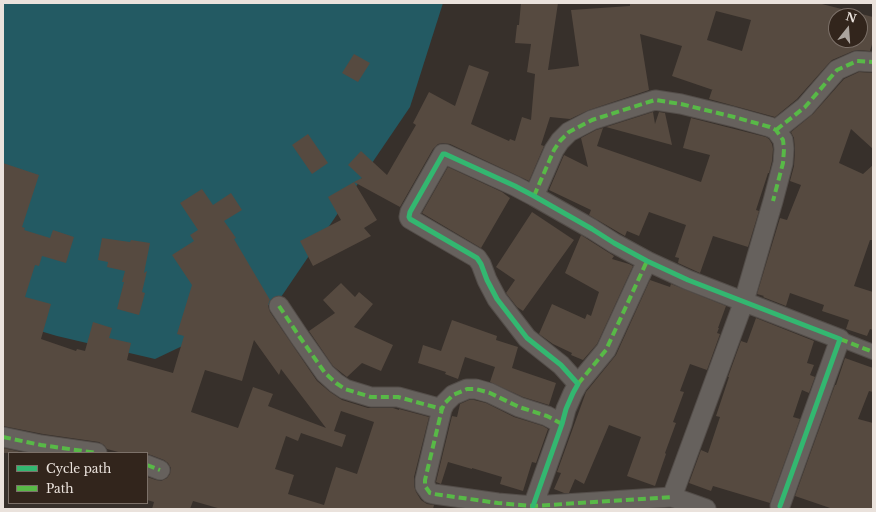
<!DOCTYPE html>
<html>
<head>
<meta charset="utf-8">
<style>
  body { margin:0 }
  #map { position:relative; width:876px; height:512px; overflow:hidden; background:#37302b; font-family:"Libre Baskerville",serif }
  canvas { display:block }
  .frame { position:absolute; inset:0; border:4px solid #eae2dc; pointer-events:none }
  .legend { position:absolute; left:8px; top:452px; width:140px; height:52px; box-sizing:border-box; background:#32251c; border:1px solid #7c7169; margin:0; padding:5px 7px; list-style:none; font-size:12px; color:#eae2dc }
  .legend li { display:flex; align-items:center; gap:8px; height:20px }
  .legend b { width:20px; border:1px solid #7c7169 }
  .north { position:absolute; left:828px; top:8px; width:40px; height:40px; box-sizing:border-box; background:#32251c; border:1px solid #7c7169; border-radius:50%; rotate:17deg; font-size:11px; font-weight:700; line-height:16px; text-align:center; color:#eae2dc }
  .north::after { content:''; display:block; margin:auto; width:14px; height:18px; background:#aba49e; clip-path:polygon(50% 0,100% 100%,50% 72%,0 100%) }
</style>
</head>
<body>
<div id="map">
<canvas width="876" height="512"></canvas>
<div class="frame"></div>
<ul class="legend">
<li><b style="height:5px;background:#33b770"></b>Cycle path</li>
<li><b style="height:5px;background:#58b947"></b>Path</li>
</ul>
<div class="north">N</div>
</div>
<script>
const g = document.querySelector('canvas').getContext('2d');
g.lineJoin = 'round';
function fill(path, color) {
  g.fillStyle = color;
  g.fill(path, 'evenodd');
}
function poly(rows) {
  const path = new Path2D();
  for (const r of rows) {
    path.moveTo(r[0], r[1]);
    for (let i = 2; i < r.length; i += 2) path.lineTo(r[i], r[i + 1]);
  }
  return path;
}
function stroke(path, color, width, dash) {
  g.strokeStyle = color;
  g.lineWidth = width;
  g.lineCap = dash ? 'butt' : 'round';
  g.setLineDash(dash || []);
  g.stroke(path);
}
fill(poly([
  [3,3,443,3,410,107,279,300,155,359,57,336,3,320]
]), '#235a63');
fill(poly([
  [521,3,558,3,548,70,579,66,571,10,630,6,630,3,818,3,873,17,873,41,870,51,858,50,853,51,832,60,829,63,797,99,775,117,709,99,712,90,713,90,672,76,682,46,640,34,649,90,589,110,570,119,550,117,541,145,544,146,529,181,450,144,443,143,438,144,433,149,400,207,354,182,362,178,348,165,361,151,387,175,416,125,413,123,429,92,455,106,469,65,489,72,471,124,509,141,510,139,515,141,522,117,531,120,535,74,527,72,531,44,515,43,517,25,519,25],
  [716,11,751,20,742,51,707,40],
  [836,16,860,16,860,40,836,40],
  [354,54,370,63,358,82,342,73],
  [859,72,873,73,873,149,851,129,839,163,863,174,873,165,873,240,870,240,854,286,873,292,873,330,870,329,867,336,846,329,849,320,822,311,824,305,790,293,786,306,763,297,764,296,757,294,780,218,787,220,801,185,790,181,794,166,795,150,794,138,791,132,813,114,844,79],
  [653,112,655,124,659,112,665,113,672,145,606,127],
  [691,118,766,137,769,139,772,144,773,149,772,161,769,173,768,173,756,210,759,211,748,247,713,236,700,273,678,263,679,258,675,257,686,225,649,212,639,236,627,231,625,236,589,215,591,210,549,190,564,155,588,167,581,138,596,130,603,128,597,146,701,182,710,155,683,148],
  [308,134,328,163,312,174,292,145],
  [3,163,39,175,22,227,25,228,24,230,50,238,53,230,74,237,66,263,42,256,39,266,35,265,25,297,51,304,41,339,76,351,77,349,85,351,93,322,112,328,109,338,131,343,127,360,173,373,184,336,177,334,192,285,172,255,194,241,190,235,198,230,180,203,202,189,213,205,231,193,242,210,224,221,236,238,234,239,270,300,269,302,268,306,270,312,317,381,330,392,342,400,368,408,393,408,399,410,399,409,429,417,414,477,414,486,416,492,421,500,427,504,434,505,433,509,221,509,193,501,190,509,152,509,154,502,147,500,147,477,156,480,161,481,167,478,170,474,171,468,168,463,164,460,151,455,147,454,147,453,122,453,107,449,104,445,99,442,43,434,3,426],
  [254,340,279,375,281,369,326,428,268,406,273,394,253,387,238,428,191,412,205,370,242,381],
  [341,411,374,422,357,474,336,467,324,505,288,494,294,475,275,469,286,436,298,441,301,433,342,447,346,435,334,431],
  [448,167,502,192,510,198,481,248,422,213],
  [354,182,377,220,364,228,371,236,313,266,300,241,341,220,328,197],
  [532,212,574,240,523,311,517,307,506,293,515,280,496,267],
  [581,235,614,256,612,259,629,264,633,266,597,344,583,360,571,355,572,353,553,344,539,334,552,304,585,319,587,314,591,316,599,292,565,273],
  [102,238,130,242,131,240,150,243,144,273,147,271,142,292,145,293,139,315,117,309,124,282,122,282,125,271,107,267,108,262,98,260],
  [650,280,670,287,671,284,726,306,718,328,719,328,717,333,720,334,707,370,690,364,680,391,684,392,673,422,676,423,665,453,666,454,655,486,627,476,641,437,609,425,584,484,575,479,569,493,564,493,554,489,561,473,557,472,586,392,616,355],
  [341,283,355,297,359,292,373,304,354,327,393,345,381,371,362,363,347,377,333,366,309,331,335,313,323,300],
  [756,318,814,341,807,363,814,365,810,375,815,377,809,393,802,390,793,417,800,419,770,503,713,486,711,491,689,483,701,450,708,453,720,417,716,416,729,377,728,377,741,341,747,343],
  [452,320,497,336,496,340,518,347,512,368,556,383,549,405,523,397,490,382,495,367,465,357,458,379,445,374,446,372,418,363,423,345,441,351],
  [845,358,873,368,873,392,869,391,858,419,873,423,873,509,833,509,795,496,835,385,836,385],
  [469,400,474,400,486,403,514,417,543,426,548,429,536,463,532,462,523,491,500,484,502,477,472,468,472,469,448,462,441,484,436,482,452,416,457,417,460,404],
  [3,448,26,453,3,453]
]), '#564a40');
const pedestrian = poly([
  [840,339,873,352]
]);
const minor = poly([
  [776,130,805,107,837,70,857,61,873,62],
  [534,196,554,150,560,141,569,132,592,120,655,100,681,104,734,117,770,127,776,130,783,140,784,149,783,163,773,201,744,301,672,497],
  [279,306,299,336,325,373,336,383,345,389,371,397,398,397,442,409],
  [578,384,606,350,647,261],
  [562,424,547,416,519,407,490,393,476,389,467,389,453,395,445,403,442,409,425,480,425,486,430,493,434,494,498,503,533,506,672,497,706,509],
  [3,437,41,445,97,453],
  [147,465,160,470],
  [533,506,562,424,566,409,573,393,578,384,561,365,527,338,497,299,487,280,481,264,477,258,410,219,409,217,410,212,443,154,445,154,515,186,534,196,592,229,614,243,647,261,688,280,840,339,780,506]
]);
stroke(pedestrian, '#534d49', 16);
stroke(minor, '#534d49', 21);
stroke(pedestrian, '#66615d', 14);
stroke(minor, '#66615d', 19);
stroke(poly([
  [776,130,805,107,837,70,857,61,873,62],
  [534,196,554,150,560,141,569,132,592,120,655,100,681,104,734,117,770,127,776,130,783,140,784,149,783,163,773,201],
  [279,306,299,336,325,373,336,383,345,389,371,397,398,397,442,409],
  [840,339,873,352],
  [578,384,606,350,647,261],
  [562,424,547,416,519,407,490,393,476,389,467,389,453,395,445,403,442,409,425,480,425,486,430,493,434,494,498,503,533,506,672,497],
  [3,437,41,445,97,453],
  [147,465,160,470]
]), '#58b947', 4, [8, 4]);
stroke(poly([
  [533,506,562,424,566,409,573,393,578,384,561,365,527,338,497,299,487,280,481,264,477,258,410,219,409,217,410,212,443,154,445,154,515,186,534,196,592,229,614,243,647,261,688,280,840,339,780,506]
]), '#33b770', 5);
</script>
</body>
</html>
